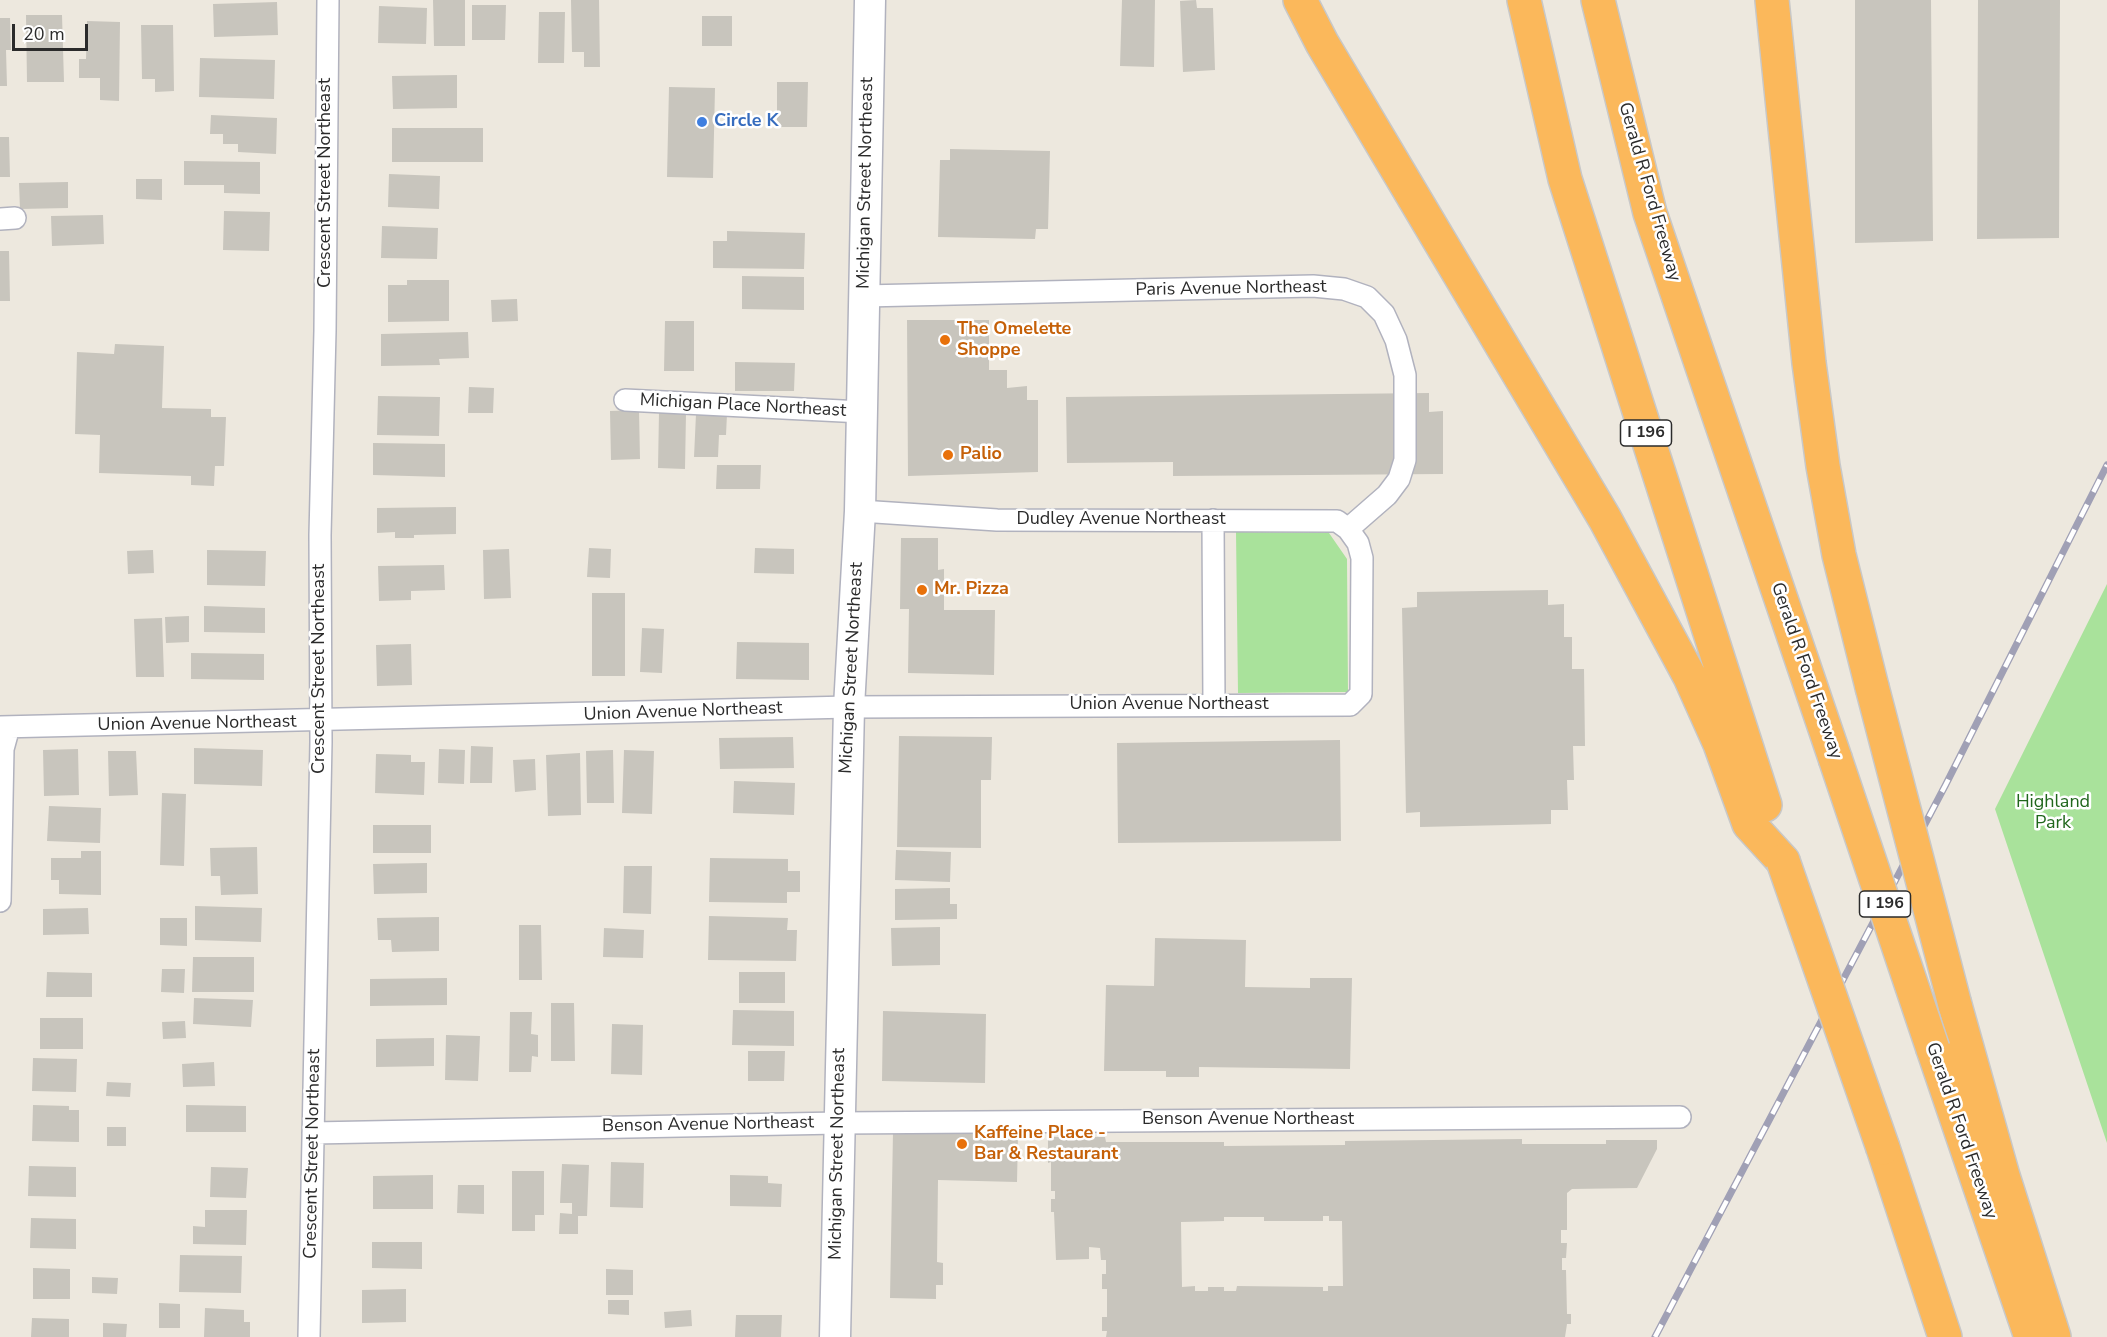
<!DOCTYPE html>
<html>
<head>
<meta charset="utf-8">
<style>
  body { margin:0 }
  #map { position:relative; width:2107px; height:1337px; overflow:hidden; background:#ede8de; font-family:"Nunito Sans",sans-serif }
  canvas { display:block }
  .scale { position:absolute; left:12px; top:24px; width:76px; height:27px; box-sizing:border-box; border:3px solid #2b2b2b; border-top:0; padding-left:8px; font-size:18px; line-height:21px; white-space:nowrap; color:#2b2b2b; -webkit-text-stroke:4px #fff; paint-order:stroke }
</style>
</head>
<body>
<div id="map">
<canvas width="2107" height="1337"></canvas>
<div class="scale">20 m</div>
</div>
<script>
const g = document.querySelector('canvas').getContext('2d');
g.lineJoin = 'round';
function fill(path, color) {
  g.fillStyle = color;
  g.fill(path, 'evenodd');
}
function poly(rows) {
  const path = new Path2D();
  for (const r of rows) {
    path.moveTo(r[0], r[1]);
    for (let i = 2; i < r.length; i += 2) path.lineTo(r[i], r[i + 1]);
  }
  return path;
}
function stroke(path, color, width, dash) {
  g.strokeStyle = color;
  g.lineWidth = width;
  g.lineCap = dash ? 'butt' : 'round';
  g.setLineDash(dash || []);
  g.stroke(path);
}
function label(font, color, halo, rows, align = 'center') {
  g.font = font + ' "Nunito Sans",sans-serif';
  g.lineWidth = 5;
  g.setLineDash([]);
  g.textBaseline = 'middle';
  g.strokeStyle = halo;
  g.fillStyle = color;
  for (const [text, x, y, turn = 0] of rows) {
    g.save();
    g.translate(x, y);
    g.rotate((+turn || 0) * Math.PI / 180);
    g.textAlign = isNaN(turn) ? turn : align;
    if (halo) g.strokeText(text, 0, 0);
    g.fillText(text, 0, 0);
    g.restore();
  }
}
fill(poly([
  [1236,532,1329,533,1347,559,1348,692,1238,693],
  [2107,584,2107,1143,1995,809]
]), '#a9e29b');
fill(poly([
  [433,0,465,0,465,46,434,46],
  [571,0,599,0,600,67,584,67,584,52,572,52],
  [1122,0,1155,0,1154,67,1120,66],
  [1196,0,1197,8,1213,8,1215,70,1183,72,1180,1],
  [1855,0,1931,0,1933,241,1855,243],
  [1978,0,2060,0,2059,238,1977,239],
  [277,2,278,35,214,37,213,4],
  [472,5,506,5,505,40,472,40],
  [379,6,427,8,426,44,378,43],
  [539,12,565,12,564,63,538,63],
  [26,15,62,15,64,82,27,82],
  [702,16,732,16,732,46,702,46],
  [0,18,10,18,11,50,6,50,7,86,0,86],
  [87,21,120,22,119,101,100,100,100,78,79,78,79,59,86,59],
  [141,25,173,25,174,91,155,92,155,79,142,79],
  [200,58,275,60,274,99,199,97],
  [457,75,457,108,393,109,392,76],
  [777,82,808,82,807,127,777,127],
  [669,87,715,88,713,178,667,177],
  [211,115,277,118,276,154,238,152,238,144,223,144,223,134,210,134],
  [392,128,483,128,483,162,392,162],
  [0,137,9,137,10,177,0,177],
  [950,149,1050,151,1048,229,1036,229,1035,239,938,237,940,160,950,160],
  [184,161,260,162,260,194,224,193,224,185,184,185],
  [389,174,440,176,439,209,388,207],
  [136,179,162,179,162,200,136,199],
  [68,182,68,208,20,209,19,183],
  [224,211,270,212,269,251,223,250],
  [103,215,104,244,52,246,51,216],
  [382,226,438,228,437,259,381,258],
  [727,231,805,233,804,269,713,268,713,241,727,241],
  [0,251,9,251,10,301,0,301],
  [742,276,804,277,804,310,742,309],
  [407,280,449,280,449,321,388,322,388,285,407,285],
  [517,299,518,321,492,322,491,300],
  [907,320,989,320,989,370,1007,370,1007,388,1027,386,1027,400,1038,400,1038,472,908,476],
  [665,321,694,321,694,371,664,371],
  [468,332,469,358,439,359,440,365,381,366,381,334],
  [115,344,164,346,162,408,211,409,211,417,226,417,224,466,215,466,214,486,191,485,191,476,99,473,100,435,75,434,77,352,114,354],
  [735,362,795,363,794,391,735,391],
  [469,387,494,388,493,413,468,413],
  [1429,393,1429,412,1443,411,1443,474,1173,476,1173,462,1067,463,1066,397],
  [378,396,440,397,439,436,377,435],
  [639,410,640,459,611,460,610,411],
  [659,412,686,413,685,469,658,468],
  [696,414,727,414,726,435,719,435,718,457,694,457],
  [373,443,445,444,445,477,373,475],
  [717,465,761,465,760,489,716,489],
  [456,507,456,534,414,535,414,538,395,538,395,532,377,533,377,508],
  [901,538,938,538,938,570,944,569,944,610,995,610,994,675,908,673,909,609,900,609],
  [589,548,611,549,610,578,587,577],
  [755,548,794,549,794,574,754,573],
  [509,549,511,598,484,599,483,550],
  [153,550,154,573,128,574,127,551],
  [207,550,266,551,265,586,207,585],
  [444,565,445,590,411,591,411,600,379,601,378,566],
  [1548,590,1548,605,1564,604,1564,637,1572,637,1572,669,1584,669,1585,746,1573,746,1574,780,1567,780,1568,810,1551,810,1551,824,1420,827,1420,812,1406,813,1402,608,1417,607,1417,592],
  [592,593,625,593,625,676,592,676],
  [204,606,265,608,265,633,204,632],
  [189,616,189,642,166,643,165,617],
  [162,618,164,677,136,677,134,619],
  [642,628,664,629,662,673,640,672],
  [737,642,809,643,809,680,736,679],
  [411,644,412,685,377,686,376,645],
  [191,653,264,654,264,680,191,679],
  [899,736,992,737,991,780,981,780,981,848,897,847],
  [793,737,794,768,720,769,719,738],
  [1340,740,1341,841,1118,843,1117,743],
  [471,746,493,747,492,783,470,783],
  [194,748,263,750,262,786,194,784],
  [78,749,79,795,44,796,43,750],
  [439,749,465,750,464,784,438,783],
  [613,750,614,803,587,803,586,751],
  [624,750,654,751,652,814,622,813],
  [108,751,136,751,138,795,109,796],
  [580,753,581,815,548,816,546,755],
  [376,754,411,755,411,762,425,762,424,795,375,793],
  [535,759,536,790,515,792,513,760],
  [734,781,795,783,794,815,733,813],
  [162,793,186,794,184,866,160,865],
  [49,806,101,808,100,843,47,841],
  [373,825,431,825,431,853,373,853],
  [257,847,258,894,221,895,220,876,211,876,210,848],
  [896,850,951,852,950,882,895,880],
  [81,851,101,851,101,895,59,894,59,880,51,880,51,858,81,858],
  [710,858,788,859,788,871,800,871,800,892,787,892,787,903,709,902],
  [427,863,427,893,374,894,373,864],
  [624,866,652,866,651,914,623,913],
  [950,888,950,904,957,904,957,919,895,920,895,889],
  [195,906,262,908,261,942,195,940],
  [88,908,89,934,43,935,43,909],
  [709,916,788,918,787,930,797,930,796,961,708,960],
  [439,917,439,951,392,952,391,940,378,940,377,918],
  [160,918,187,918,187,946,160,945],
  [519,925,541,925,542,980,519,980],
  [940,927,940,965,892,966,891,928],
  [604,928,644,930,643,958,603,957],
  [1155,938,1246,940,1245,987,1310,988,1310,978,1352,978,1350,1069,1199,1067,1199,1077,1166,1077,1166,1071,1104,1071,1106,985,1154,986],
  [193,957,254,957,254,992,192,992],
  [162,969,185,969,184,993,161,992],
  [47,972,92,973,92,997,46,997],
  [739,972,785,972,785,1003,739,1003],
  [447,978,447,1005,370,1006,370,979],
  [194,998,253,1000,251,1027,193,1024],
  [551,1003,574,1003,575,1061,551,1061],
  [733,1010,794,1011,794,1046,732,1045],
  [883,1011,986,1014,985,1083,882,1081],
  [510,1012,532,1012,531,1034,538,1035,538,1057,532,1056,531,1072,509,1072],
  [40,1018,83,1018,83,1049,40,1049],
  [185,1021,186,1038,163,1039,162,1022],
  [612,1024,643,1025,642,1075,611,1074],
  [446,1035,480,1036,478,1081,445,1080],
  [434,1038,434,1066,376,1067,376,1039],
  [748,1051,785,1051,784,1081,748,1081],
  [33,1058,77,1059,76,1092,32,1091],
  [214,1062,215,1086,183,1087,182,1064],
  [107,1082,131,1083,130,1097,106,1096],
  [33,1105,69,1106,69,1110,79,1110,79,1142,32,1141],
  [186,1105,246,1106,246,1132,186,1132],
  [107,1127,126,1127,126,1146,107,1146],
  [893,1132,1018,1134,1017,1182,938,1180,937,1262,943,1263,943,1285,936,1285,936,1299,890,1298],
  [1048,1137,1105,1137,1106,1142,1224,1142,1224,1146,1345,1145,1345,1141,1522,1139,1522,1144,1606,1144,1606,1140,1657,1140,1657,1149,1637,1188,1572,1189,1567,1193,1567,1230,1561,1230,1561,1243,1567,1243,1566,1258,1562,1258,1562,1270,1566,1270,1567,1314,1571,1314,1571,1324,1567,1324,1565,1337,1106,1337,1107,1331,1102,1331,1102,1317,1107,1317,1107,1289,1102,1289,1102,1274,1106,1274,1106,1260,1101,1260,1100,1248,1089,1247,1089,1259,1056,1260,1054,1212,1051,1212,1051,1199,1055,1199,1055,1191,1051,1191,1051,1162,1048,1163],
  [1323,1216,1329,1216,1329,1221,1342,1221,1343,1286,1328,1286,1328,1291,1323,1291,1323,1287,1237,1286,1236,1291,1224,1291,1224,1287,1208,1287,1208,1291,1195,1291,1195,1286,1182,1287,1181,1222,1224,1221,1224,1217,1264,1217,1264,1221,1323,1221],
  [611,1162,644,1163,643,1208,610,1207],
  [562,1164,589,1165,587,1216,578,1216,578,1234,559,1234,560,1213,572,1214,572,1203,560,1203],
  [29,1166,76,1167,76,1197,28,1196],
  [211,1167,248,1168,246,1198,210,1197],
  [512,1171,544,1171,544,1215,535,1215,535,1231,512,1231],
  [433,1175,433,1209,373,1209,373,1176],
  [730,1175,768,1176,768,1183,782,1184,781,1207,730,1206],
  [458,1185,484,1185,484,1214,457,1213],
  [205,1210,247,1210,246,1245,193,1244,193,1226,205,1227],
  [31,1218,76,1219,76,1249,30,1248],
  [372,1242,422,1242,422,1269,372,1268],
  [180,1255,242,1256,241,1293,179,1292],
  [33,1268,70,1269,70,1299,33,1299],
  [606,1269,633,1270,633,1295,606,1295],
  [92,1277,118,1278,117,1294,92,1293],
  [406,1289,406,1322,362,1323,362,1290],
  [608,1300,629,1300,629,1315,608,1314],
  [159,1303,180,1304,180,1328,159,1328],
  [205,1308,244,1310,244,1322,250,1322,250,1337,204,1337],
  [691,1310,692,1326,665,1328,664,1312],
  [736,1315,782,1315,781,1337,735,1337],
  [32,1318,69,1319,69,1337,31,1337],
  [103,1323,127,1324,126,1337,103,1337]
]), '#c8c5bd');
const minor = poly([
  [0,219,15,218],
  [864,296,1313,286,1344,289,1367,297,1384,314,1396,340,1405,375,1405,460,1399,479,1387,495,1348,529],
  [625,400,862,412],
  [1213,520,1214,705],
  [0,727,849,707,1350,705,1361,694,1362,558,1358,543,1348,529,1337,521,997,520,860,511],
  [0,901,3,749,9,727],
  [313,1133,839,1123,1680,1117],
  [309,1337,321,742,320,535,325,331,328,0]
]);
const secondary = poly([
  [835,1337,849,707,860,511,870,0]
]);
const motorway = poly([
  [1300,0,1322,43,1605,519,1690,677,1720,744,1749,824,1783,861],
  [1524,0,1565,179,1765,805],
  [1598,0,1650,213,1835,758],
  [1772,0,1809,363,1823,466,1839,555,1872,687],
  [1955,1005,2003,1176,2054,1337],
  [1933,1049,2031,1337],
  [1883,1148,1945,1337]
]);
stroke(minor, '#b1b2be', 24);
stroke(secondary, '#b1b2be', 33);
stroke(motorway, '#c8c8c8', 36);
stroke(minor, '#fff', 21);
stroke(secondary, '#fff', 30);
stroke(motorway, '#fbb85b', 33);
const rail = poly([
  [1655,1337,1945,786,2107,465]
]);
stroke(rail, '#a0a0b5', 7);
stroke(rail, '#fff', 4.5, [14]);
const motorwayBridge = poly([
  [1872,687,1955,1005],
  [1835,758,1933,1049],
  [1783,861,1883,1148]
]);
stroke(motorwayBridge, '#c8c8c8', 36, []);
stroke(motorwayBridge, '#fbb85b', 33);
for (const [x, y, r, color] of [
  [702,122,6,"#3f7fe0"],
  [945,340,6,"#e8710a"],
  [948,455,6,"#e8710a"],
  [922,590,6,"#e8710a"],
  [962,1144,6,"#e8710a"]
]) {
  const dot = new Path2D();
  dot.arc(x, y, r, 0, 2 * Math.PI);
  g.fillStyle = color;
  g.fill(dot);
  stroke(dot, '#fff', 2);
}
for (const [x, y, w] of [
  [1646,433,51],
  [1885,904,51]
]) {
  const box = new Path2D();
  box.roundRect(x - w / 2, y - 13, w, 26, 4.5);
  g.fillStyle = '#fff';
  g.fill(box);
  stroke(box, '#2b2b2b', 1.5);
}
label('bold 16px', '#2b2b2b', null, [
  ["I 196",1646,433],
  ["I 196",1885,904]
]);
label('bold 18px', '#366cbe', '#fff', [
  ["Circle K",714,122]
], 'left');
label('18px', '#2b2b2b', '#fff', [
  ["Crescent Street Northeast",326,183,-90],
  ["Michigan Street Northeast",866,183,-89],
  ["Gerald R Ford Freeway",1649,192,74],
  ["Paris Avenue Northeast",1231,289,-1],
  ["Michigan Place Northeast",743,406,3],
  ["Dudley Avenue Northeast",1121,520],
  ["Michigan Street Northeast",852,668,-87],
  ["Crescent Street Northeast",320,669,-90],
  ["Gerald R Ford Freeway",1806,671,71],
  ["Union Avenue Northeast",1169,705],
  ["Union Avenue Northeast",683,712,-2],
  ["Union Avenue Northeast",197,724,-1],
  ["Benson Avenue Northeast",1248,1120],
  ["Benson Avenue Northeast",708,1125,-1],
  ["Gerald R Ford Freeway",1961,1131,71],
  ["Crescent Street Northeast",313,1154,-89],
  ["Michigan Street Northeast",838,1154,-89]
]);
label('bold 18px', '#c56008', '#fff', [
  ["The Omelette",957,330],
  ["Shoppe",957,351],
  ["Palio",960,455],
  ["Mr. Pizza",934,590],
  ["Kaffeine Place -",974,1134],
  ["Bar & Restaurant",974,1155]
], 'left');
label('18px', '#20671c', '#fff', [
  ["Highland",2053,803],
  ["Park",2053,824]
]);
</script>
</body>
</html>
